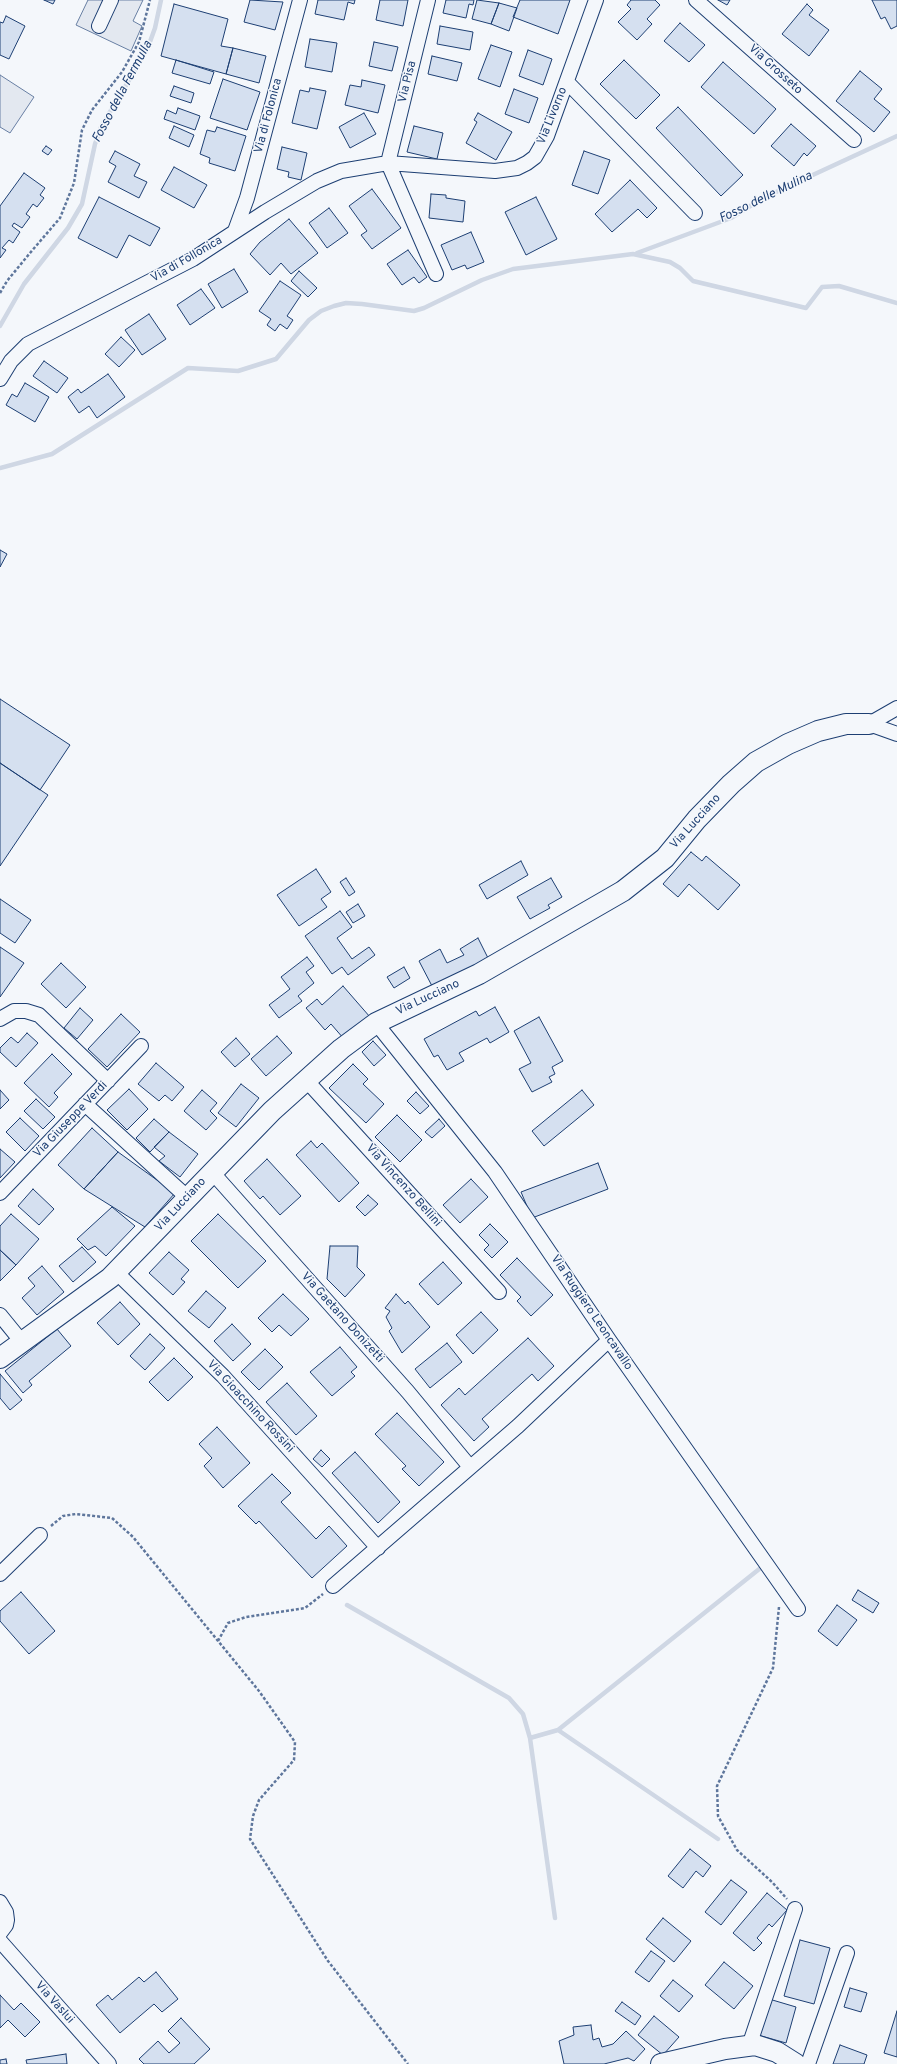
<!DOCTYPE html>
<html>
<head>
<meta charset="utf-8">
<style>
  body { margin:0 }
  canvas { display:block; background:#f4f7fb }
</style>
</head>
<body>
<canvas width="897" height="2064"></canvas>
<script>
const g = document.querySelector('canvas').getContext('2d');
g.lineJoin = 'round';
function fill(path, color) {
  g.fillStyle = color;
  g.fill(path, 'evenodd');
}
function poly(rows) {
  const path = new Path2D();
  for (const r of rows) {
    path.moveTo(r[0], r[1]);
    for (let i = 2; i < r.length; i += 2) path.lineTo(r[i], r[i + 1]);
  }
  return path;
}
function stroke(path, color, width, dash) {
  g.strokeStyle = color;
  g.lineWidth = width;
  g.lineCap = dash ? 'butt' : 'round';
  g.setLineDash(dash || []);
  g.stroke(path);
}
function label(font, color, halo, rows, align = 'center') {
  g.font = font + ' Overpass,sans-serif';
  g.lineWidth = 3;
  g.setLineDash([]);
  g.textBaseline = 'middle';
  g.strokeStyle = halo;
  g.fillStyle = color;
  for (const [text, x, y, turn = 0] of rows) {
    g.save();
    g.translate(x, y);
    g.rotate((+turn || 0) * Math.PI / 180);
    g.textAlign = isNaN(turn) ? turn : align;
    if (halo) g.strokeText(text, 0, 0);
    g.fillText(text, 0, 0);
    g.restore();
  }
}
const parking = poly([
  [88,0,143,0,133,21,142,26,131,51,76,25,88,0],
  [0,75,34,97,10,133,0,127,0,75]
]);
fill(parking, '#e3e8f0');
stroke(parking, '#687fa3', 1);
stroke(poly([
  [637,253,731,218,763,198,897,136],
  [0,326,24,284,68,228,82,204,95,144,101,127,147,50,155,28,161,0],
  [0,468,52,454,188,368,238,371,276,359,309,320,321,311,334,306,346,303,362,304,414,311,424,308,482,280,513,269,633,254,670,262,680,268,693,281,806,308,822,287,839,286,897,303],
  [347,1605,509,1698,523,1714,530,1738,555,1918],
  [558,1730,718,1839],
  [530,1738,558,1730,763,1566]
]), '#cfd7e4', 4.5);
const building = poly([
  [44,0,55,0,53,4,44,0],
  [250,0,283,2,275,30,244,22,250,0],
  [318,0,355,0,354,4,348,2,344,20,315,14,318,0],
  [380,0,408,0,403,26,376,20,380,0],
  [446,0,474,0,473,5,469,4,466,18,443,13,446,0],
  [477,0,499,3,491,24,472,19,477,0],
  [520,0,570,0,558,34,513,17,520,0],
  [631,0,655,0,660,5,647,19,652,24,637,40,618,22,631,9,627,5,631,0],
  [718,0,730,0,727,5,718,0],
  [872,0,897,0,897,26,891,29,885,17,881,19,872,0],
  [499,3,517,8,509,31,491,24,499,3],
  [174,4,228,19,221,46,233,48,226,74,161,56,174,4],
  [807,4,813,10,809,15,829,30,809,56,782,34,807,4],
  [6,16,25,26,9,59,0,55,0,22,3,23,6,16],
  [680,23,705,45,689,62,664,41,680,23],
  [440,26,473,32,470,50,437,44,440,26],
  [310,39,337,43,332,72,305,67,310,39],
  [374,42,398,47,392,71,369,66,374,42],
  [491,45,512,52,500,87,478,79,491,45],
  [233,48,266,56,259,83,226,74,233,48],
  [528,50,552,59,543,85,519,76,528,50],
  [432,56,462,63,457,81,428,74,432,56],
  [176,60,214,72,210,84,172,73,176,60],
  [624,60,660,95,636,119,600,84,624,60],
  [723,62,776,109,754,134,701,87,723,62],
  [860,71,882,89,874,99,890,112,874,132,836,101,860,71],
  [223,79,260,92,247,130,210,118,223,79],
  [362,80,385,85,378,113,345,105,350,85,361,87,362,80],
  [174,86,194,93,191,103,170,96,174,86],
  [310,88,326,91,317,129,292,123,300,90,309,92,310,88],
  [514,89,538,98,529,123,505,114,514,89],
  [678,107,743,175,721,196,656,128,678,107],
  [178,108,200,116,195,130,164,119,167,110,176,114,178,108],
  [364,113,376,134,350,148,339,127,364,113],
  [478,113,512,132,496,160,466,143,477,122,474,120,478,113],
  [791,124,816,146,807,156,804,153,794,166,771,146,791,124],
  [174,126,194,135,189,147,169,138,174,126],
  [414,126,443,133,437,159,407,152,414,126],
  [217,127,246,136,235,171,209,163,210,158,200,154,207,130,215,132,217,127],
  [46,146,52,150,48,155,42,151,46,146],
  [282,147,307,153,301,180,288,177,289,172,277,169,282,147],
  [115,151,140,164,134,176,147,182,139,198,108,182,116,166,109,162,115,151],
  [584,151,610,160,598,194,572,185,584,151],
  [174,167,207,185,194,208,161,190,174,167],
  [24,173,45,188,40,195,44,198,37,207,33,204,26,214,30,217,22,228,14,223,12,226,20,232,13,243,9,240,2,248,6,250,0,258,0,206,24,173],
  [630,180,657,208,647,218,638,209,612,232,595,214,630,180],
  [372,189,401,228,372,249,361,235,367,231,349,206,372,189],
  [431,194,446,195,446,198,465,201,463,222,429,218,431,194],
  [99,197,160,228,150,246,129,235,117,258,78,238,99,197],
  [536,197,557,239,526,255,505,212,536,197],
  [329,208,348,233,327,248,309,223,329,208],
  [289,219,318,253,291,274,281,263,270,275,250,254,260,242,289,219],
  [471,232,484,262,467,269,465,265,452,270,441,245,471,232],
  [408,250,427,277,419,283,414,277,402,285,387,264,408,250],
  [234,269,248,292,222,308,208,284,234,269],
  [299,271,317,288,308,297,291,281,299,271],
  [280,281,301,295,287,316,293,320,287,329,280,324,275,331,267,325,271,319,259,311,280,281],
  [201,289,215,308,190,325,177,305,201,289],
  [149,314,166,339,142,355,125,330,149,314],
  [121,337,135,350,119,367,105,354,121,337],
  [44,361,68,378,57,393,33,376,44,361],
  [108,374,125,397,97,418,89,406,79,413,68,397,78,389,81,393,108,374],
  [25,383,49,397,35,422,6,405,12,394,17,397,25,383],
  [0,550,7,554,0,567,0,550],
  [0,699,70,745,40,790,0,763,0,699],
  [0,763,48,795,0,866,0,763],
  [691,852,702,861,706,856,740,885,718,910,689,884,678,897,663,884,691,852],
  [521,861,528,875,487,899,479,885,521,861],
  [316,869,331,892,321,899,327,907,299,926,277,895,316,869],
  [346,878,355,892,349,896,340,882,346,878],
  [551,878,562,897,548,905,550,908,530,919,517,897,551,878],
  [0,899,31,920,15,943,0,933,0,899],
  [358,904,365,916,353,923,346,912,358,904],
  [340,911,352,927,337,938,352,959,369,947,375,955,348,975,342,967,332,974,305,936,340,911],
  [478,938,489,960,432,986,419,961,440,949,447,963,464,955,460,949,478,938],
  [0,947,24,963,0,997,0,947],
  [307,957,314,966,306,972,314,983,298,996,302,1001,279,1018,269,1005,290,989,281,977,307,957],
  [61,963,86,987,66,1008,41,984,61,963],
  [404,967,410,978,394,988,387,977,404,967],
  [343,986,370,1017,344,1039,331,1024,325,1030,306,1008,317,999,322,1005,343,986],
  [495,1007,509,1032,490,1043,487,1038,459,1053,464,1061,447,1070,438,1055,434,1057,424,1039,476,1011,479,1016,495,1007],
  [80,1008,93,1020,77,1039,64,1028,80,1008],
  [121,1014,140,1032,107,1067,88,1049,121,1014],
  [539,1017,563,1061,552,1067,555,1074,549,1077,552,1082,532,1092,519,1069,531,1063,514,1031,539,1017],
  [27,1033,38,1043,16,1067,0,1052,0,1048,11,1037,18,1043,27,1033],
  [277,1036,292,1053,266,1076,251,1059,277,1036],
  [236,1038,250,1054,235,1067,221,1052,236,1038],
  [373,1041,386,1055,374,1066,362,1052,373,1041],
  [52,1054,72,1074,54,1093,58,1097,49,1107,24,1083,52,1054],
  [156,1063,184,1087,172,1101,165,1095,159,1101,138,1084,156,1063],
  [353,1064,368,1079,363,1084,384,1104,366,1123,329,1088,353,1064],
  [241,1084,259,1098,236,1127,218,1113,241,1084],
  [129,1089,148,1109,127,1130,107,1110,129,1089],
  [0,1090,9,1100,0,1109,0,1090],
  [202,1090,217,1103,210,1111,217,1118,206,1130,184,1111,202,1090],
  [582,1090,594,1105,544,1146,532,1131,582,1090],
  [416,1092,429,1106,420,1114,407,1101,416,1092],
  [36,1099,55,1117,43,1129,24,1111,36,1099],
  [397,1115,422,1140,400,1162,375,1137,397,1115],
  [20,1118,39,1136,25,1151,6,1132,20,1118],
  [154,1119,169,1132,150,1152,136,1138,154,1119],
  [439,1119,445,1126,432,1138,425,1132,439,1119],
  [92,1128,118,1152,84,1189,58,1165,92,1128],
  [169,1132,198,1154,180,1177,159,1161,165,1156,154,1147,169,1132],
  [311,1141,317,1148,322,1143,359,1183,339,1202,296,1155,311,1141],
  [0,1149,15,1162,0,1178,0,1149],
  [118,1152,175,1193,145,1227,84,1189,118,1152],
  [267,1159,301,1196,280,1215,263,1196,260,1199,244,1181,267,1159],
  [598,1163,608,1189,532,1218,521,1192,598,1163],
  [471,1179,488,1197,460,1223,443,1205,471,1179],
  [33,1189,54,1209,39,1225,18,1206,33,1189],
  [368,1195,378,1204,365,1216,356,1207,368,1195],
  [112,1207,135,1226,106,1256,95,1246,88,1250,77,1239,112,1207],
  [11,1214,39,1239,16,1265,0,1250,0,1226,11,1214],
  [218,1214,266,1261,238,1288,191,1241,218,1214],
  [490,1224,508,1242,492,1258,484,1250,489,1245,479,1235,490,1224],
  [330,1246,358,1246,357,1267,365,1275,345,1297,327,1279,330,1246],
  [82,1247,96,1262,73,1282,59,1266,82,1247],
  [0,1250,16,1265,0,1281,0,1250],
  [169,1252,189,1270,181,1279,185,1282,173,1295,149,1273,169,1252],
  [517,1258,553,1295,531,1316,517,1301,521,1297,500,1275,517,1258],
  [443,1262,462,1283,438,1305,419,1284,443,1262],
  [42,1266,64,1292,37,1315,22,1298,35,1286,28,1278,42,1266],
  [206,1291,226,1308,209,1328,188,1311,206,1291],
  [283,1294,309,1319,291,1336,279,1325,272,1332,258,1318,283,1294],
  [396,1294,405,1304,408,1301,430,1327,402,1353,389,1331,392,1328,386,1317,390,1311,385,1308,396,1294],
  [120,1302,140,1324,118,1345,97,1323,120,1302],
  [481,1312,498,1330,473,1354,456,1335,481,1312],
  [232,1324,251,1344,233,1361,214,1341,232,1324],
  [57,1329,71,1346,29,1381,32,1385,23,1393,5,1371,57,1329],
  [150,1334,165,1348,145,1370,130,1356,150,1334],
  [528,1338,554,1366,538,1381,532,1374,482,1419,489,1427,474,1441,441,1405,459,1388,465,1395,528,1338],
  [447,1343,462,1362,430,1388,415,1369,447,1343],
  [340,1347,357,1367,351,1372,355,1376,332,1396,310,1372,340,1347],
  [265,1349,283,1367,259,1390,241,1372,265,1349],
  [174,1358,193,1377,168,1401,149,1382,174,1358],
  [0,1374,22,1400,10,1410,0,1398,0,1374],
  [287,1383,317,1416,296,1435,266,1402,287,1383],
  [397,1413,444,1462,419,1486,402,1469,406,1466,375,1434,397,1413],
  [217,1427,250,1463,223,1488,204,1466,212,1458,199,1444,217,1427],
  [321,1450,330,1459,322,1467,313,1459,321,1450],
  [355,1452,400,1502,378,1523,332,1473,355,1452],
  [272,1474,291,1493,281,1502,316,1539,329,1526,347,1546,312,1578,259,1521,256,1524,238,1506,272,1474],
  [858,1590,879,1603,873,1613,852,1600,858,1590],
  [21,1592,55,1631,29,1654,0,1621,0,1611,21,1592],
  [837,1605,857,1620,837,1646,818,1631,837,1605],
  [690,1849,711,1866,703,1877,696,1871,683,1888,668,1876,690,1849],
  [731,1880,747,1892,721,1925,705,1912,731,1880],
  [767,1893,787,1910,772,1927,769,1924,757,1938,762,1943,754,1951,733,1933,767,1893],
  [663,1918,691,1941,674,1962,646,1939,663,1918],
  [800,1940,830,1948,814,2004,784,1996,800,1940],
  [651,1951,665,1961,649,1982,635,1972,651,1951],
  [724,1962,753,1986,734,2009,705,1985,724,1962],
  [156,1972,178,1999,162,2012,154,2004,120,2033,96,2005,108,1995,112,2000,139,1977,144,1982,156,1972],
  [673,1980,693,1996,679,2012,660,1996,673,1980],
  [850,1988,867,1993,861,2012,844,2007,850,1988],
  [0,1995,14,2010,21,2003,40,2022,25,2037,8,2020,0,2028,0,1995],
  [769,1999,796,2007,786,2043,758,2035,769,1999],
  [622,2002,641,2016,635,2025,615,2011,622,2002],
  [897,2011,897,2057,884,2053,897,2011],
  [654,2016,679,2037,663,2055,638,2035,654,2016],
  [181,2018,210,2049,194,2064,144,2064,139,2059,158,2041,169,2053,180,2043,168,2031,181,2018],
  [591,2025,593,2040,599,2038,602,2047,613,2044,626,2031,645,2049,634,2061,628,2058,604,2064,564,2064,559,2041,574,2035,573,2027,591,2025],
  [840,2045,867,2055,864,2064,833,2064,840,2045],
  [66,2054,67,2064,27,2064,26,2060,66,2054],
  [6,2059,7,2064,0,2064,0,2060,6,2059]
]);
fill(building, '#d5e0f0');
stroke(building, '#1d3f73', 1);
const street = poly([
  [696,0,854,140],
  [99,26,111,0],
  [567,82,695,213],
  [388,163,428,0],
  [388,163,436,274],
  [235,231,247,198,300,0],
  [0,379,11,361,28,344,193,259,265,212,317,181,341,171,388,163,495,171,517,168,527,163,535,157,547,136,596,0],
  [869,724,897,708],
  [869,724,897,734],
  [0,1019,14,1011,26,1011,39,1015,108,1081],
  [376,1023,495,1172,609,1340,798,1609],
  [306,1080,499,1292],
  [85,1104,188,1198],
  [212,1172,408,1392,470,1467],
  [0,1193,141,1046],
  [116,1272,223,1376,378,1548],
  [0,1315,22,1342],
  [0,1574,40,1535],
  [333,1586,518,1426,609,1340],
  [0,1902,6,1912,7,1920,6,1925,0,1933],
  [0,1941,109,2064],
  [749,2046,795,1909],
  [808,2064,847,1953]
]);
const secondary = poly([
  [0,1358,110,1278,272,1111,341,1049,376,1023,479,974,623,891,665,858,697,819,731,784,756,762,788,744,818,731,846,724,869,724],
  [661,2064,725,2049,755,2045,777,2052,796,2064]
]);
stroke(street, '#1d3f73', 16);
stroke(secondary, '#1d3f73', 22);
stroke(poly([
  [0,293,7,281,30,253,60,218,74,183,82,130,92,110,122,72,139,42,150,0],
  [51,1526,63,1516,76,1514,112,1518,133,1537,259,1691,295,1742,294,1760,259,1800,253,1816,250,1839,328,1961,408,2064],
  [779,1607,773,1668,717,1786,718,1816,737,1850,772,1882,787,1899],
  [218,1641,228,1623,246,1617,305,1608,323,1594]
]), '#5e769c', 2.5, [3, 2]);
stroke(street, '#f4f7fb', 14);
stroke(secondary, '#f4f7fb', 20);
label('12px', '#1d3f73', '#f4f7fb', [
  ["Via Grosseto",775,70,42],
  ["Via Pisa",408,82,-76],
  ["Via di Folonica",269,116,-75],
  ["Via Livorno",553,116,-68],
  ["Via di Follonica",187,260,-30],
  ["Via Lucciano",696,822,-48],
  ["Via Lucciano",428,998,-25],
  ["Via Giuseppe Verdi",71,1120,-46],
  ["Via Vincenzo Bellini",403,1186,48],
  ["Via Lucciano",181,1205,-47],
  ["Via Ruggiero Leoncavallo",591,1313,56],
  ["Via Gaetano Donizetti",342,1318,48],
  ["Via Gioacchino Rossini",250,1407,47],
  ["Via Vaslui",54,2003,48]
]);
label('italic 13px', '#1d3f73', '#f4f7fb', [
  ["Fosso della Fermulla",123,92,-62],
  ["Fosso delle Mulina",766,198,-26]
]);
</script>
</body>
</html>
